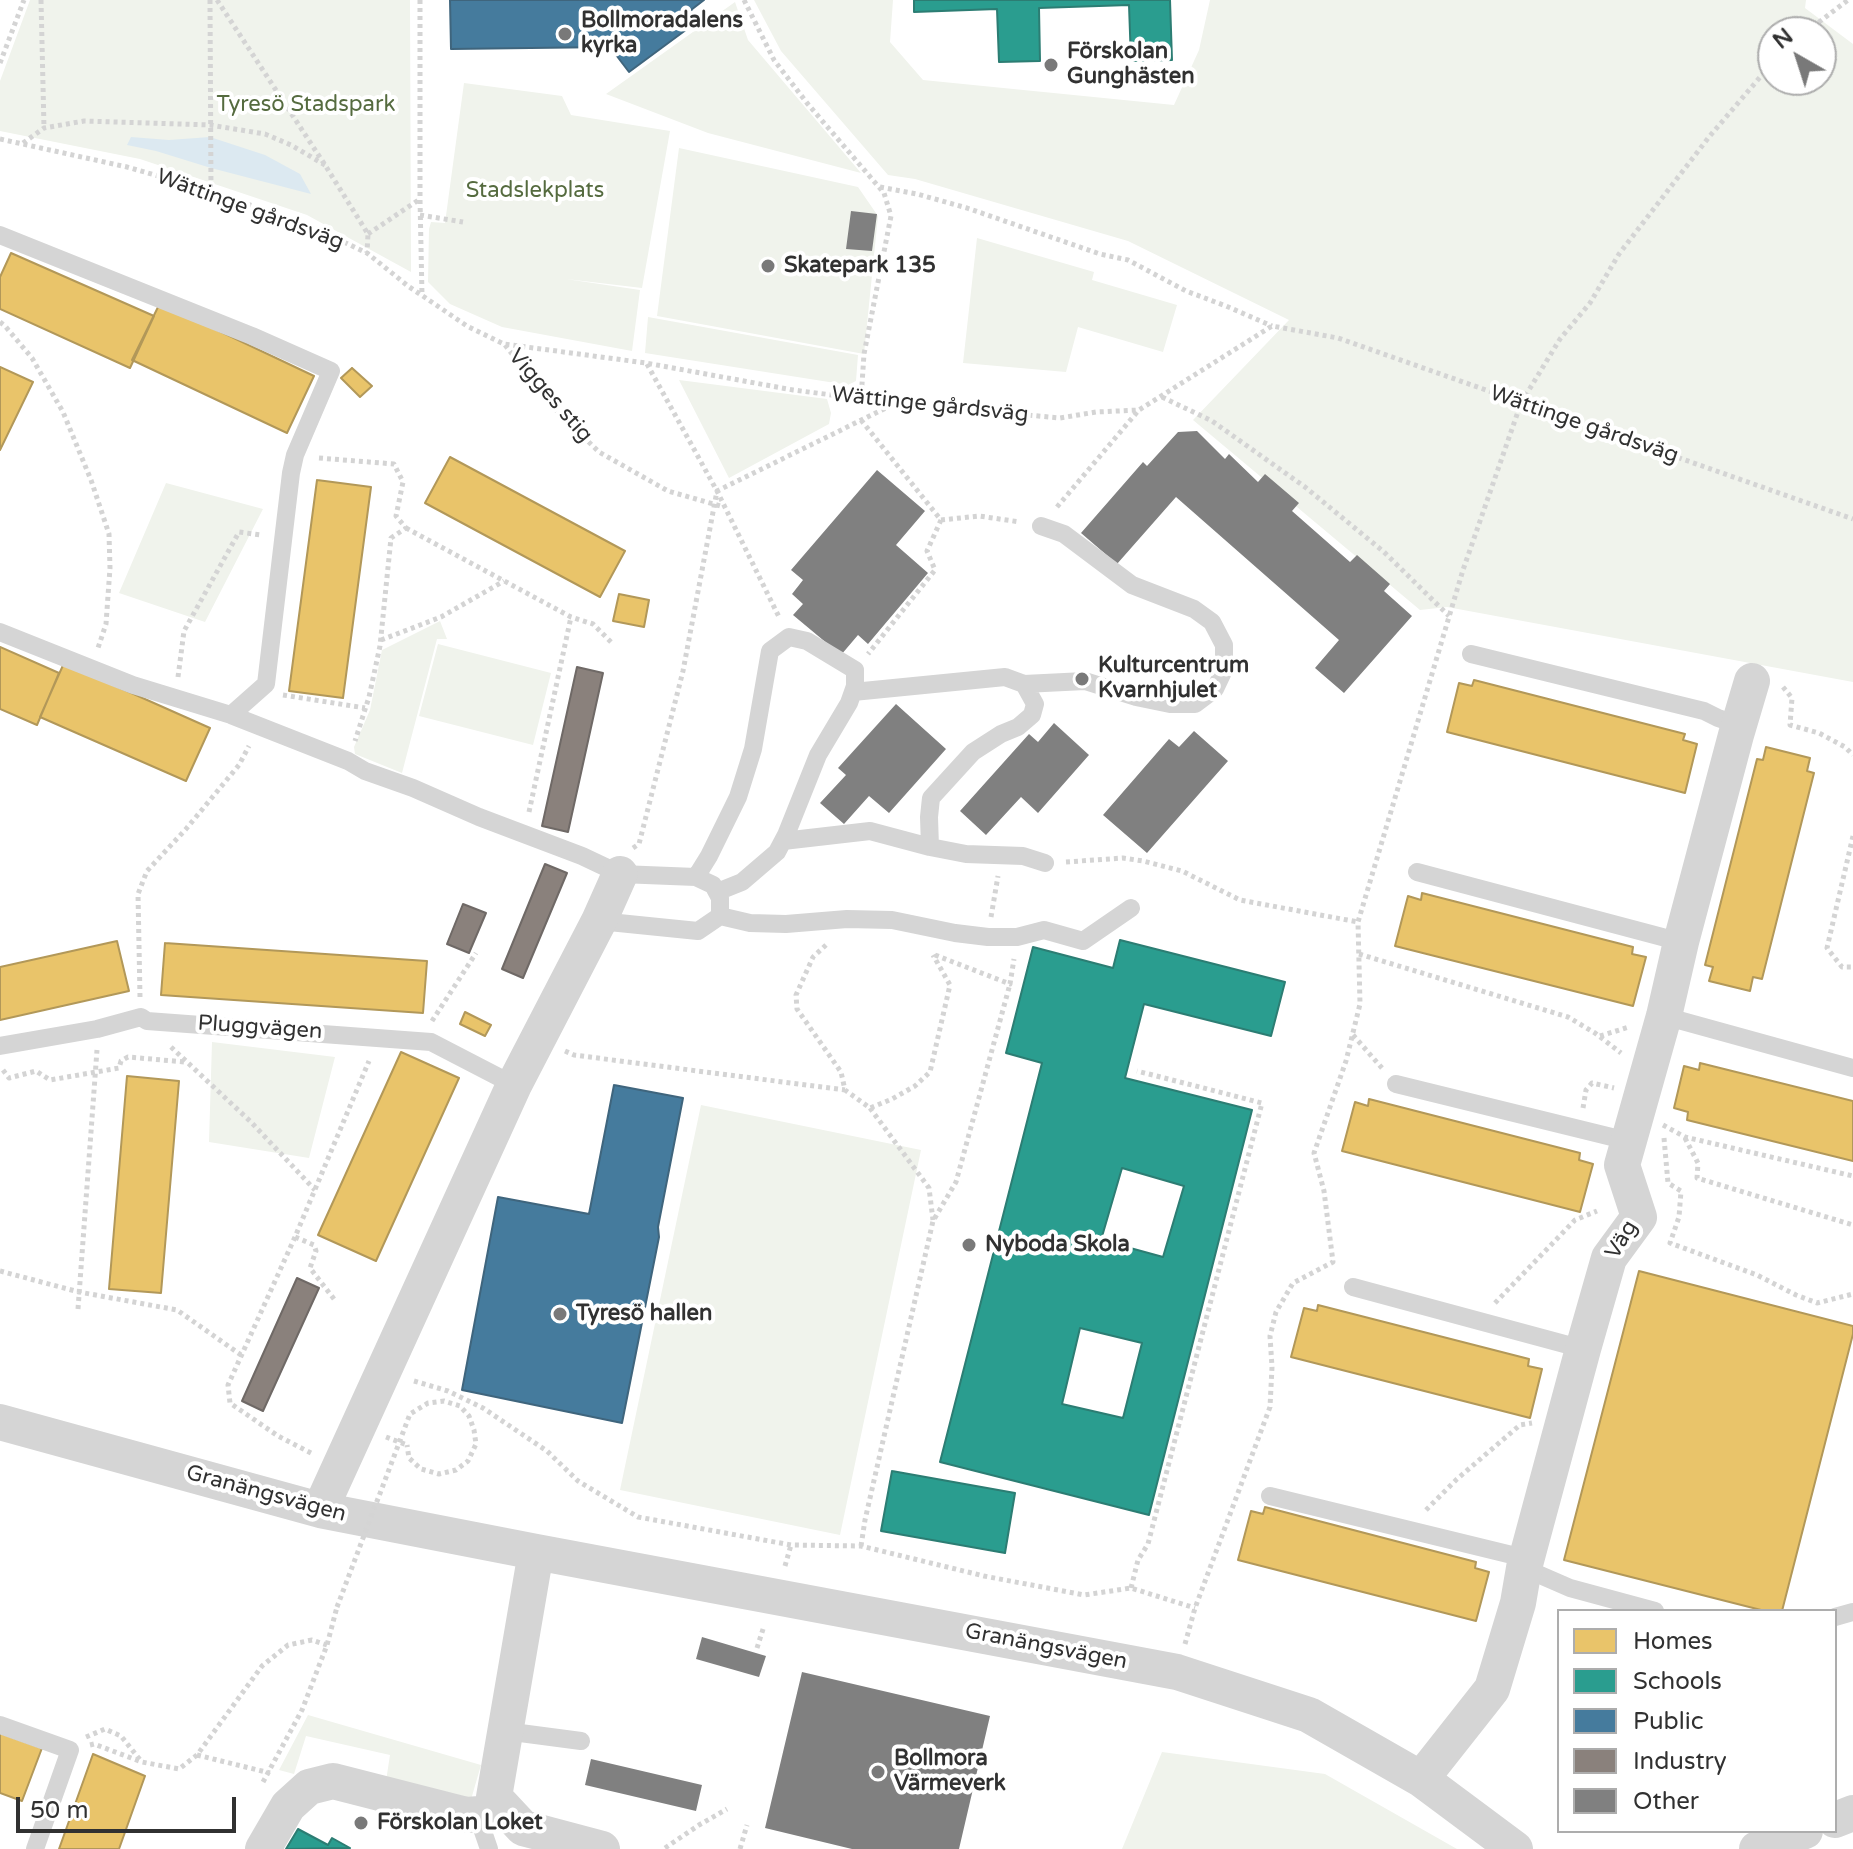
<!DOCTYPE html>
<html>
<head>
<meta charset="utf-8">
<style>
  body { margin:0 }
  #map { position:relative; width:1853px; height:1849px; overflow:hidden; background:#fff; font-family:"Varela Round",sans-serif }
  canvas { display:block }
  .legend { position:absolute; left:1557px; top:1609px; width:280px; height:224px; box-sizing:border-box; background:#fff; border:2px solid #adadad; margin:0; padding:10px 14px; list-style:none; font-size:24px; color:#313131 }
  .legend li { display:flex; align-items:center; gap:16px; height:40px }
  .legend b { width:40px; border:2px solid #adadad }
  .north { position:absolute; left:1757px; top:16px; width:80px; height:80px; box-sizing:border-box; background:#fff; border:2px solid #adadad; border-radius:50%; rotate:321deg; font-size:22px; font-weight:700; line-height:32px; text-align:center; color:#313131 }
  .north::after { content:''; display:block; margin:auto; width:28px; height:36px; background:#797979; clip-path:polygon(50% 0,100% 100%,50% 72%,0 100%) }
  .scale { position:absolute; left:16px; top:1797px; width:220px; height:36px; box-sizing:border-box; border:4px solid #313131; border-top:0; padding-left:10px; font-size:24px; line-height:28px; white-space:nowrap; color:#313131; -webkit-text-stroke:6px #fff; paint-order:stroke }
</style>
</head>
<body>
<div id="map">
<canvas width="1853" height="1849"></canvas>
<ul class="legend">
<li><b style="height:22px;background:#e9c46a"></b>Homes</li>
<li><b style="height:22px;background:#2a9d8f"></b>Schools</li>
<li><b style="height:22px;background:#457b9d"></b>Public</li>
<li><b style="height:22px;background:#8a817c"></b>Industry</li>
<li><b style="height:22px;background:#808080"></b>Other</li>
</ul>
<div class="north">N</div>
<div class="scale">50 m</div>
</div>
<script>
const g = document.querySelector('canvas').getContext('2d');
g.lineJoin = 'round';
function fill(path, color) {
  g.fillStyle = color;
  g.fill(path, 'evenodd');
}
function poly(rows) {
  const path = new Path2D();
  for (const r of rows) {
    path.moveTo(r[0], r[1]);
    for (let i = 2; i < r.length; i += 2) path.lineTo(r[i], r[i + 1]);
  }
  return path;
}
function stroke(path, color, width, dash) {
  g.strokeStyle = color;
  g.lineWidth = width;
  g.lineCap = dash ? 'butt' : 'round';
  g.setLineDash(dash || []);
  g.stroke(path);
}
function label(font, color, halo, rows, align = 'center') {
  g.font = font + ' "Varela Round",sans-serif';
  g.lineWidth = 8;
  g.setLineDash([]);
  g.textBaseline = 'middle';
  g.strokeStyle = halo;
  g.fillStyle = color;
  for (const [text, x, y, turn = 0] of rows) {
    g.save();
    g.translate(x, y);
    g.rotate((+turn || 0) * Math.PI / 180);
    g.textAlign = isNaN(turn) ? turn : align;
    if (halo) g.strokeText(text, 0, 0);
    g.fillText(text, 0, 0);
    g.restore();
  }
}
fill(poly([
  [30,0,410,0,411,272,307,215,140,159,0,131,0,81],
  [754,0,893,0,890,42,923,80,1174,105,1199,50,1210,0,1806,0,1805,8,1853,44,1853,682,1447,607,1420,610,1193,420,1289,320,1128,241,915,179,888,175,781,51],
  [1773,32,1821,32,1821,80,1773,80],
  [735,2,748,40,861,173,708,133,606,94],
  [464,83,562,96,571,115,670,131,642,288,566,279,640,290,632,351,502,327,450,304,428,282,429,229,431,222,445,223],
  [679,148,858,187,878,216,864,354,657,316],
  [977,238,1094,272,1092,280,1177,305,1163,352,1078,327,1066,372,963,363],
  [648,317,858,355,856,381,848,385,645,353],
  [679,380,827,399,831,413,829,424,729,478],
  [166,483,263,509,205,622,119,593],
  [440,621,447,639,437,639,402,773,355,754,354,747,370,710,382,650],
  [438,644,551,673,533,745,419,716],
  [212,1042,335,1057,309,1158,209,1142],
  [701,1105,921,1150,840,1535,620,1490],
  [308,1715,481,1765,470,1803,386,1781,390,1755,306,1736,294,1774,279,1770],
  [1162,1752,1325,1774,1457,1849,1122,1849]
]), '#f0f3ec');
fill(poly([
  [131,137,169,140,210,137,265,155,300,174,311,194,211,168,156,151,127,145]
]), '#dce9f1');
const homes = poly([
  [11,253,154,316,130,368,0,309,0,277,11,253],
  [160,303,314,376,287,433,132,360,160,303],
  [0,367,33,382,0,450,0,367],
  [352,368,372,386,360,397,341,378,352,368],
  [450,457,625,551,600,597,425,503,450,457],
  [317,480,371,487,343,698,289,691,317,480],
  [619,594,649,600,644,627,613,621,619,594],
  [0,647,59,673,37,725,0,709,0,647],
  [64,663,210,728,186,781,40,717,64,663],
  [1474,680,1685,734,1683,740,1697,744,1685,793,1447,732,1459,683,1472,686,1474,680],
  [1766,747,1810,758,1807,771,1814,773,1762,979,1753,977,1750,991,1709,981,1713,967,1705,965,1757,759,1763,760,1766,747],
  [1422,893,1633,947,1632,954,1646,957,1633,1006,1395,946,1408,896,1421,900,1422,893],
  [117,941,129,991,0,1020,0,967,117,941],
  [165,943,427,961,423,1013,161,995,165,943],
  [465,1012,491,1025,485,1036,460,1024,465,1012],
  [401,1052,459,1078,376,1261,318,1235,401,1052],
  [1700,1063,1853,1101,1853,1161,1687,1120,1688,1112,1674,1108,1684,1066,1699,1070,1700,1063],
  [127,1076,179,1081,161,1293,109,1289,127,1076],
  [1369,1099,1580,1153,1579,1160,1593,1164,1580,1212,1342,1151,1355,1102,1368,1106,1369,1099],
  [1639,1271,1853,1326,1853,1334,1782,1611,1765,1611,1564,1560,1639,1271],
  [1318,1305,1529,1359,1528,1366,1542,1369,1530,1418,1291,1357,1304,1308,1317,1311,1318,1305],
  [1265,1507,1476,1562,1475,1568,1489,1572,1476,1621,1238,1560,1251,1511,1263,1514,1265,1507],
  [0,1733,42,1748,22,1801,0,1793,0,1733],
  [93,1754,145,1776,119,1849,59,1849,93,1754]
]);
fill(homes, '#e9c46a');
stroke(homes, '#b29859', 2);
const schools = poly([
  [914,0,1170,0,1172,60,1131,61,1129,5,1039,8,1040,61,999,62,997,9,914,12,914,0],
  [1120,940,1285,982,1271,1036,1144,1004,1125,1078,1252,1110,1149,1515,940,1462,1042,1063,1006,1053,1033,947,1113,968,1120,940],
  [1122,1168,1184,1186,1163,1257,1101,1240,1122,1168],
  [1080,1328,1142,1343,1123,1418,1062,1404,1080,1328],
  [892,1471,1015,1493,1005,1553,881,1531,892,1471],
  [298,1829,328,1845,332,1838,350,1848,286,1849,298,1829]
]);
fill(schools, '#2a9d8f');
stroke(schools, '#2c7d73', 2);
const public = poly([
  [450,0,704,0,691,10,698,21,629,72,610,47,451,49,450,0],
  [614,1085,683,1098,658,1227,659,1237,622,1423,462,1390,498,1197,589,1214,614,1085]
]);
fill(public, '#457b9d');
stroke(public, '#3f657d', 2);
const industry = poly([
  [577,667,603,673,568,832,542,826,577,667],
  [545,864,567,873,523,978,502,969,545,864],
  [463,904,486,913,469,953,447,944,463,904],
  [297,1278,319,1288,263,1411,242,1401,297,1278]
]);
fill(industry, '#8a817c');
stroke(industry, '#6f6966', 2);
fill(poly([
  [851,211,877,214,872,251,846,249],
  [1197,431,1225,459,1229,454,1258,482,1265,474,1299,503,1292,511,1350,562,1357,555,1390,584,1384,591,1412,616,1344,693,1315,668,1339,640,1176,497,1117,564,1081,533,1143,462,1147,466,1178,432],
  [877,470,925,511,896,545,928,573,868,644,858,635,841,655,793,615,803,604,792,594,803,580,791,570],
  [896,704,946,749,889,813,869,796,844,824,820,803,846,775,838,768],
  [1054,723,1089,755,1038,813,1021,797,986,835,960,811,1029,734,1038,742],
  [1194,731,1228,761,1147,853,1103,815,1169,739,1179,747],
  [702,1637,766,1656,759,1677,696,1659],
  [802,1672,990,1716,959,1849,852,1849,765,1828],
  [591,1759,702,1785,696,1811,585,1785]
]), '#808080');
stroke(poly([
  [41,0,44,128],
  [210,0,211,191],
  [217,0,325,165,368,234,367,253],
  [420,0,420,199,422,295],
  [744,0,774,60,807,103,884,193,891,216,864,354,861,399],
  [1806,32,1848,0],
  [0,63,24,0],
  [0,139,127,167,211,191,314,228,367,253,408,286,467,326,504,344,646,363,793,390,895,403,1060,418,1096,412,1139,410,1272,326,1338,338,1853,519],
  [23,143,44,128,84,121,210,125,265,134,291,145,325,165],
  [880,187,917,194,967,208,1100,254,1128,260,1186,291,1226,306,1272,326],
  [420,215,463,222],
  [368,234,420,199],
  [0,322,5,326,32,358,63,412,91,480,109,534,110,568,106,624,98,648],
  [505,345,556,410,599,452,668,491,724,507],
  [647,364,717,491,779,617],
  [1162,397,1212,421,1305,487,1384,552,1449,616],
  [861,420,941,520,927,551,935,570,868,654],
  [319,458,394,464,403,482,396,516,406,528,391,538,380,646,369,697,355,741],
  [1057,507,1138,411],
  [941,520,979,516,1020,522],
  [406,528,571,617,593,624,613,644],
  [381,640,441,617,504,581],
  [178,677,184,631,239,532,261,535],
  [1783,687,1792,698,1790,725,1819,733,1845,747,1853,755],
  [283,695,365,708],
  [529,812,571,617],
  [1853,836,1827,948,1842,967,1853,967],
  [633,848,639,844,683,671,717,491,894,404],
  [1066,862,1123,858,1143,861,1182,871,1240,900,1358,922],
  [991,917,998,876],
  [826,945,813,957,796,995,797,1009,841,1072,845,1090,870,1108,892,1099,915,1086,930,1072,950,985,933,955],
  [1359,954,1568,1017,1595,1033,1621,1053],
  [935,955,1010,984,1014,959],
  [140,997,138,894,147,871,186,829,239,765,249,746],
  [432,1021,476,953],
  [1353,1035,1382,1068],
  [1600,1036,1629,1027],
  [171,1047,251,1122,315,1190],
  [565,1051,574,1055,845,1090],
  [3,1070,9,1078,36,1071,50,1080,119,1068,121,1061,128,1057,185,1062],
  [870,1108,929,1188,933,1220],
  [1583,1108,1586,1090,1592,1083,1614,1088],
  [1663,1125,1685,1137,1853,1176],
  [1664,1138,1668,1183,1681,1191,1679,1217,1670,1243,1757,1275,1796,1295,1817,1303,1853,1294],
  [1685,1138,1698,1163,1697,1178,1853,1225],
  [295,1237,228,1385,230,1403,278,1436,311,1453],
  [0,1271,79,1292,177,1310,241,1355],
  [334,1299,310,1268,316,1251,314,1245,295,1237,369,1061],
  [1495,1303,1575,1220,1597,1211],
  [78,1309,97,1050],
  [414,1381,448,1391,483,1408,547,1451,578,1481,638,1517,791,1545,861,1546,984,1576,1084,1595,1131,1588,1195,1608],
  [386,1437,407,1445],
  [1426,1510,1457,1479,1520,1425,1532,1423],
  [861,1546,865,1520,933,1221,956,1182,1010,984],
  [785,1566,791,1545],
  [1131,1588,1138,1560,1148,1544,1262,1103,1137,1071],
  [1185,1644,1195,1608,1270,1407,1272,1367,1270,1336,1276,1312,1293,1283,1333,1262,1324,1191,1314,1153,1346,1061,1360,1004,1358,922,1463,570,1521,403,1560,339,1590,303,1619,254,1709,137,1773,62],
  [757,1648,764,1626],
  [86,1737,105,1729,121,1736,141,1761],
  [90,1745,94,1744,142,1762,179,1769,197,1755,262,1666,288,1645,312,1640,327,1645],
  [197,1755,270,1773],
  [263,1782,302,1710,327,1645,337,1607],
  [665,1848,699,1825,727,1809],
  [740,1849,747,1825]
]), '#d4d4d4', 5, [4, 4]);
stroke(poly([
  [0,235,252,336,331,371,295,455,291,473,266,684,231,715],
  [0,632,133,685,231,715,348,761,365,771,413,788,479,817,582,856,620,874,696,877,713,885,720,898,720,916,698,931,599,921],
  [1471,654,1704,711,1718,718,1739,725],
  [853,692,1005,677,1024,684,1085,681,1136,697,1170,704,1195,704,1215,689,1224,670,1224,645,1212,622,1194,609,1132,585,1064,534,1041,526],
  [783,841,870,831,930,847,966,854,1023,856,1045,863],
  [930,847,929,817,931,798,973,752,1001,734,1018,727,1032,715,1035,704,1024,684],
  [1417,872,1681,942],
  [696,877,709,856,738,797,753,749,770,651,789,637,807,641,855,670,855,686,849,703,818,755,786,835,777,852,742,882,717,892],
  [720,916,750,923,786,924,847,919,892,920,955,933,988,937,1017,937,1044,930,1083,941,1131,908],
  [1664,1016,1853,1068],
  [0,1046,97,1029,141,1017,147,1021,431,1042,514,1085],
  [1396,1084,1628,1141],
  [1353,1287,1583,1349],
  [1270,1496,1512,1555,1524,1568,1570,1588,1655,1611],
  [1835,1617,1853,1612],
  [0,1725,70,1750,35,1849],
  [505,1731,581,1741],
  [477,1814,489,1849]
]), '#d5d5d5', 18);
stroke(poly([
  [0,1422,320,1510,536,1552,1177,1672,1309,1715,1421,1779,1515,1849],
  [320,1510,514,1085,599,921,620,874],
  [536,1552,494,1797,523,1828,602,1849],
  [1421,1779,1492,1689,1518,1603,1524,1568,1583,1349,1609,1258,1639,1217,1622,1165,1664,1016,1681,942,1736,735,1752,681],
  [1835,1820,1853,1813],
  [263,1849,288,1806,309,1787,333,1781,466,1815,508,1812],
  [1757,1849,1805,1831]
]), '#d5d5d5', 36);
stroke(poly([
  [337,1607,410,1414,428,1403,444,1401,460,1406,469,1416,474,1430,476,1444,468,1461,456,1470,439,1474,421,1469,409,1458,407,1445]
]), '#d4d4d4', 5, [4, 4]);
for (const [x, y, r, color] of [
  [565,34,8,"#797979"],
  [1051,65,8,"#797979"],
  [768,266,8,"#797979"],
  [1082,679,8,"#797979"],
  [969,1245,8,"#797979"],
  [560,1314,8,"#797979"],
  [878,1772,8,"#797979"],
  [361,1823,8,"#797979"]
]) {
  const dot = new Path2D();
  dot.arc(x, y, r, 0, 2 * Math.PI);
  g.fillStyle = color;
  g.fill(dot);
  stroke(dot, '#fff', 3);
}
label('bold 22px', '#313131', '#fff', [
  ["Bollmoradalens",581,21],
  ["kyrka",581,46],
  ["Förskolan",1067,52],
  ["Gunghästen",1067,77],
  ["Skatepark 135",784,266],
  ["Kulturcentrum",1098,666],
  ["Kvarnhjulet",1098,691],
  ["Nyboda Skola",985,1245],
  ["Tyresö hallen",576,1314],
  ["Bollmora",894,1759],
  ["Värmeverk",894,1784],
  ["Förskolan Loket",377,1823]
], 'left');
label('22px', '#556b3f', '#fff', [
  ["Tyresö Stadspark",306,105],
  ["Stadslekplats",535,191]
]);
label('22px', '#313131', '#fff', [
  ["Wättinge gårdsväg",250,210,20],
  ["Vigges stig",550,396,49],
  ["Wättinge gårdsväg",930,405,6],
  ["Wättinge gårdsväg",1584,425,19],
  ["Pluggvägen",260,1028,4],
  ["Väg",1622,1240,-59],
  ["Granängsvägen",266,1494,15],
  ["Granängsvägen",1046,1647,11]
]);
</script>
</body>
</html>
